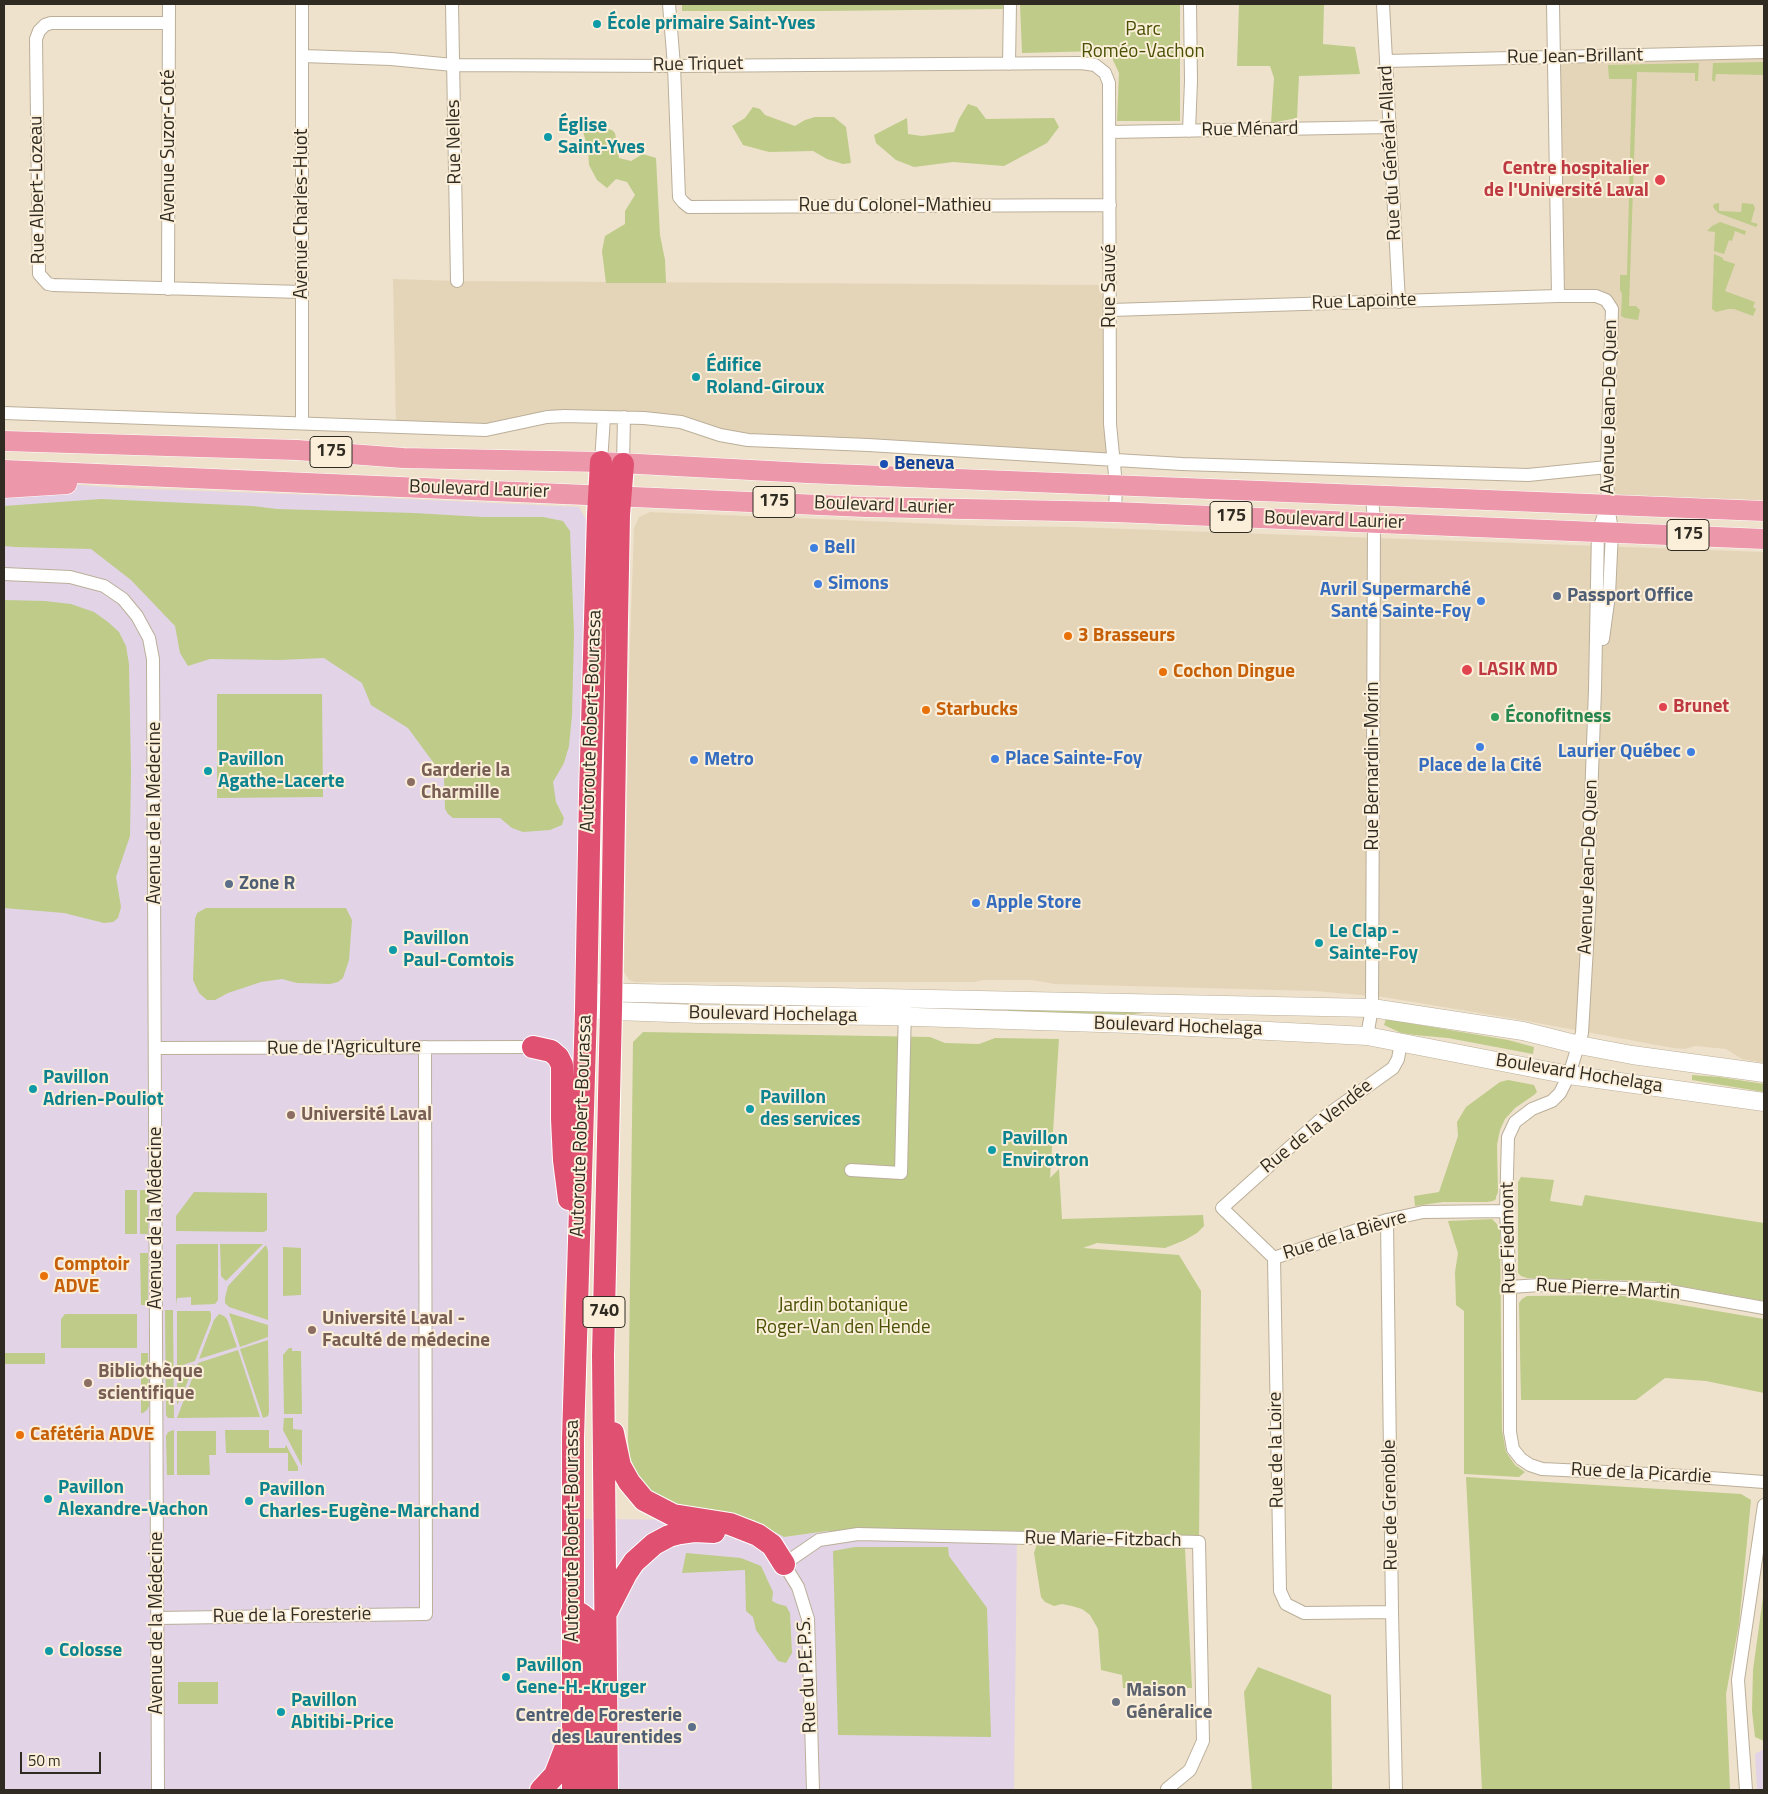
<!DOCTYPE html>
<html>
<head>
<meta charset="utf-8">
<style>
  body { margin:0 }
  #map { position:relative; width:1768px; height:1794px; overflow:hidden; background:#eee2cc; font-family:"Titillium Web",sans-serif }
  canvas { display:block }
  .frame { position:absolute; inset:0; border:5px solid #2f2b22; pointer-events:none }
  .scale { position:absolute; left:20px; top:1752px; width:81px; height:22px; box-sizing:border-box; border:2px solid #2f2b22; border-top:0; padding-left:6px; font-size:15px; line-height:18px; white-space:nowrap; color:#2f2b22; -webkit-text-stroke:4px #fcefd9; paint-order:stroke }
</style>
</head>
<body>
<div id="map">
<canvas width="1768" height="1794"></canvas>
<div class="frame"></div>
<div class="scale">50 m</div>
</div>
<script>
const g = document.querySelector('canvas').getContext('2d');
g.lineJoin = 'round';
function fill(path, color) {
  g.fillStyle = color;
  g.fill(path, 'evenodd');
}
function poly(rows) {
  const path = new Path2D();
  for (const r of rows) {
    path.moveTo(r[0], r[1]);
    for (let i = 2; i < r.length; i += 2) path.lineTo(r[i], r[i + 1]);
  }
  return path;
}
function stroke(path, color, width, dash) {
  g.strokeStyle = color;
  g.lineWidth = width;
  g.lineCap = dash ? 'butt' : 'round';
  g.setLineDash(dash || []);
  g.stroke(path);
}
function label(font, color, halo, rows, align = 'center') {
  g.font = font + ' "Titillium Web",sans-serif';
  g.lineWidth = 4;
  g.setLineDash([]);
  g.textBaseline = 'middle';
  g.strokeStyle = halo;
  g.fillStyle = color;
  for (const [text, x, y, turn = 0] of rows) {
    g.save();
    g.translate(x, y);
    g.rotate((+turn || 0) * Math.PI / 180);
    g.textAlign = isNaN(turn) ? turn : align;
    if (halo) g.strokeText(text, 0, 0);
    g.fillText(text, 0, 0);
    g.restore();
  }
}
fill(poly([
  [1764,52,1764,511,1608,505,1606,300,1558,296,1555,57],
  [393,279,457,281,1105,285,1113,459,799,442,696,426,604,417,501,428,396,428],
  [650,512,987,526,1072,527,1764,552,1764,1063,1742,1059,1726,1049,1695,1046,1685,1049,1673,1048,1516,1019,1383,997,1315,991,1055,984,1032,980,983,980,974,982,635,982,629,980,624,972,629,674,634,528,639,517]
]), '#e4d5b9');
fill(poly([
  [4,479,120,488,344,496,579,507,588,523,576,1171,563,1304,563,1519,753,1520,785,1537,827,1531,1017,1538,1014,1790,4,1790],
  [1764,1749,1764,1790,1757,1790,1755,1754]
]), '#e2d4e6');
fill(poly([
  [682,4,1004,4,1003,9,821,11,682,11],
  [1020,4,1180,4,1180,121,1117,121,1119,73,1112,58,1100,51,1022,53],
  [1239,4,1324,4,1323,44,1355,47,1360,74,1299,76,1297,118,1271,123,1274,78,1270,66,1237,66],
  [1764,62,1764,75,1716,74,1715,82,1712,80,1713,63],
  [1699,63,1698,81,1695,81,1695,73,1637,72,1629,306,1636,306,1640,310,1638,320,1625,318,1621,316,1622,294,1620,290,1620,275,1627,275,1632,79,1609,79,1608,65],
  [968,104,977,107,986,119,1054,118,1059,127,1047,143,1004,166,953,162,914,167,896,160,876,143,874,135,907,118,908,134,922,136,954,132,959,119],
  [753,107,760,109,765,115,795,126,805,120,815,117,834,117,846,127,851,163,843,164,827,159,813,151,769,152,743,145,732,126,745,118],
  [582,128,603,128,612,130,615,133,619,158,631,161,643,154,656,158,660,235,665,260,666,283,606,283,602,251,605,236,625,224,625,211,635,195,627,182,616,179,607,188,597,180,589,165,588,149],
  [1719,203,1719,211,1741,212,1742,203,1753,204,1755,208,1751,222,1758,224,1756,227,1718,213,1713,207,1714,204],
  [1720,222,1746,231,1745,235,1735,231,1732,241,1729,240,1724,254,1714,251,1715,232,1707,231,1712,226],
  [1714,254,1723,258,1723,260,1735,264,1725,291,1755,302,1753,307,1756,309,1753,316,1734,309,1728,309,1716,312,1712,309],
  [101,499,253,506,277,509,414,513,483,517,543,517,563,521,570,531,574,633,572,715,569,746,564,763,553,782,556,802,564,818,562,825,550,830,523,832,512,828,500,818,453,818,448,814,445,809,444,777,408,728,371,705,362,683,324,658,280,660,210,659,188,666,180,653,175,626,131,580,91,549,15,547,4,546,4,506],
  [4,600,45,601,71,604,94,612,108,622,119,632,126,646,129,664,131,771,130,836,116,877,121,907,118,918,113,922,104,923,64,913,4,908],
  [217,694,322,694,323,797,217,798],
  [206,908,346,908,352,920,349,960,343,978,338,982,330,984,297,983,282,979,261,982,228,993,215,1000,207,1000,199,993,193,980,195,919,197,913],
  [1008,1005,1143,1007,1144,1013,1124,1015,1008,1012],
  [1386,1019,1508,1040,1534,1047,1533,1054,1448,1038,1415,1035,1401,1033,1384,1025],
  [643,1032,930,1037,945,1043,979,1044,995,1038,1059,1039,1050,1178,1059,1169,1062,1219,1203,1215,1204,1226,1197,1233,1185,1240,1165,1248,1097,1243,1083,1248,1179,1255,1201,1291,1199,1542,827,1531,784,1537,753,1520,711,1512,695,1511,661,1499,648,1488,638,1475,630,1458,628,1441,633,1042],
  [1692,1075,1719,1077,1764,1084,1764,1092,1692,1080],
  [1508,1080,1534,1085,1537,1092,1534,1095,1515,1108,1505,1119,1500,1130,1497,1145,1498,1192,1496,1197,1496,1199,1493,1201,1487,1202,1443,1202,1415,1206,1414,1196,1439,1192,1458,1136,1457,1122,1466,1107,1500,1082],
  [1521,1177,1554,1180,1550,1201,1582,1206,1585,1195,1764,1223,1764,1301,1652,1281,1527,1278,1521,1276,1518,1273,1518,1182],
  [125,1190,137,1190,137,1234,125,1234],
  [140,1190,146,1190,148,1192,148,1234,140,1234],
  [194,1192,267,1193,267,1230,264,1232,176,1231,176,1216],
  [1492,1219,1496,1223,1500,1229,1502,1430,1506,1452,1515,1465,1525,1472,1519,1477,1464,1474,1464,1311,1456,1305,1455,1272,1458,1253,1448,1221],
  [178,1244,218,1244,218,1300,215,1304,191,1305,191,1297,177,1298,176,1305,176,1245],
  [220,1244,263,1244,226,1281,221,1276],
  [266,1245,268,1251,268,1320,229,1307,225,1303,225,1298,228,1286],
  [283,1247,301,1248,301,1295,283,1296],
  [140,1253,148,1253,148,1305,141,1305],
  [1615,1295,1646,1299,1764,1319,1764,1393,1706,1381,1665,1378,1636,1400,1521,1400,1519,1303,1522,1299,1527,1296],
  [165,1310,173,1310,174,1418,168,1418,166,1415],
  [177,1311,210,1311,211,1314,211,1320,195,1361,177,1367],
  [229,1313,268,1325,268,1337,240,1347],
  [65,1314,137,1314,137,1348,61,1348,61,1319],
  [219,1314,224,1316,227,1319,237,1347,199,1359,214,1320],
  [268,1340,269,1412,268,1416,263,1418,240,1349],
  [289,1348,292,1348,292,1351,301,1351,302,1414,284,1414,283,1355],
  [238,1350,260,1417,177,1418,198,1363],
  [4,1353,45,1353,45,1364,4,1364],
  [141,1353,148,1353,149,1406,147,1410,143,1413,141,1413],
  [194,1364,183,1394,177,1405,177,1370],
  [284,1418,293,1418,293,1429,302,1430,302,1466,283,1430],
  [174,1430,174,1475,167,1475,166,1436,168,1432],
  [225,1430,269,1430,269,1448,285,1448,286,1445,298,1467,298,1471,288,1471,288,1453,226,1453],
  [177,1431,216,1431,216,1455,209,1455,210,1475,177,1475],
  [1466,1477,1741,1494,1751,1500,1739,1624,1726,1694,1730,1790,1482,1790],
  [1037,1544,1185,1548,1192,1688,1123,1688,1122,1675,1101,1670,1098,1629,1090,1615,1082,1609,1072,1606,1062,1604,1054,1606,1045,1602,1041,1597,1034,1553],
  [855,1547,948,1547,949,1556,987,1608,991,1737,838,1735,833,1551],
  [686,1553,741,1558,761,1566,773,1592,772,1601,778,1604,786,1606,790,1613,792,1653,786,1663,778,1661,756,1630,753,1617,746,1611,745,1570,682,1573],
  [1764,1590,1764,1741,1755,1737,1752,1711,1753,1670],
  [1258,1667,1331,1695,1332,1790,1252,1790,1244,1692],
  [178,1682,218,1682,218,1704,178,1704]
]), '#becb89');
const street = poly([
  [452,4,457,281],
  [669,4,674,66,679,197,683,202,689,207,1110,205],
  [1383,4,1399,302],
  [1553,4,1558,296],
  [169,23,51,23,45,25,39,31,36,39,39,274,48,284,53,285,302,292],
  [302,56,391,59,453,65,674,66,1081,63,1095,65,1105,73,1109,83,1110,424,1116,485,1115,512],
  [1386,61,1764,52],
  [1009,64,1010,4],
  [1189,131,1191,81,1190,4],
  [1110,132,1390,127],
  [168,289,169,4],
  [1111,310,1558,296,1596,296,1606,300,1612,309,1607,467,1608,505,1612,531,1609,595,1603,639],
  [4,413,486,430,547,417,565,416,644,418,681,422,720,435,748,440,868,445,1182,464,1528,475,1607,467],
  [302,423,302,4],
  [601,462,604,417],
  [623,464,624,417],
  [1608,505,1598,531,1595,689,1589,856,1590,895,1582,1033,1569,1075,1560,1093,1552,1101,1532,1109,1515,1122,1508,1137,1506,1211,1510,1287,1510,1432,1513,1449,1521,1459,1530,1465,1542,1469,1670,1475,1764,1482],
  [4,574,70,577,104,586,123,599,137,616,149,638,153,659,158,1790],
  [1367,1036,1372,1008,1374,522,1372,496],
  [156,1048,533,1047],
  [851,1170,901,1173,905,1008],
  [1387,1220,1392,1612,1396,1790],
  [1274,1258,1387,1220,1423,1212,1506,1211],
  [1510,1287,1540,1285,1658,1289,1764,1308],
  [1392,1612,1304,1613,1286,1604,1280,1591,1274,1258,1222,1208,1319,1121,1393,1068,1398,1059,1401,1042],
  [158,1618,426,1614,425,1047],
  [813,1790,808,1619,798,1587,784,1564,819,1540,858,1534,1199,1542,1203,1741,1190,1770,1167,1789],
  [1746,1790,1738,1680,1764,1505]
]);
const secondary = poly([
  [586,992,1372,1008,1523,1031,1579,1045,1632,1055,1764,1073],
  [586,1010,701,1014,886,1016,1131,1024,1367,1036,1569,1075,1764,1102]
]);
const primary = poly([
  [4,441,297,450,403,458,601,462,807,473,1764,511],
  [4,470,866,507,1115,512,1764,539],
  [4,488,67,484]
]);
const highway = poly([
  [533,1047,551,1051,558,1057,562,1065,562,1119,564,1160,569,1199],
  [613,1433,620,1466,629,1482,644,1500,673,1515,730,1524,758,1535,772,1545,784,1564],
  [607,1611,626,1574,634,1562,654,1544,669,1536,680,1533,694,1531,714,1532],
  [572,1613,581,1614,586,1618,589,1624,590,1790],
  [541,1790,555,1775,567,1744],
  [573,1790,573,1438,586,1010,590,795,598,515,601,462],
  [607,1790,603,1355,611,1010,617,621,619,515,623,464]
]);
stroke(street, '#bbaf9a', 14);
stroke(secondary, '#bbaf9a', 19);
stroke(primary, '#fff', 21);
stroke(highway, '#fff', 24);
stroke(street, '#fff', 12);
stroke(secondary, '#fff', 18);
stroke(primary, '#ec97aa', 20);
stroke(highway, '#e05171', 22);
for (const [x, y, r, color] of [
  [597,24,5,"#0f9aa8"],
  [548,137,5,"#0f9aa8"],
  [1660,180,6,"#e0444e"],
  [696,377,5,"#0f9aa8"],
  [884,464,5,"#1a4fb4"],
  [814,548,5,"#3f7fe0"],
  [818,584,5,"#3f7fe0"],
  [1557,596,5,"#5c6f8a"],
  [1481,601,5,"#3f7fe0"],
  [1068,636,5,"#e8710a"],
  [1467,670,6,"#e0444e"],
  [1163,672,5,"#e8710a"],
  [1663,707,5,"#e0444e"],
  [926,710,5,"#e8710a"],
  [1495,717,5,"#2e9e5b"],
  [1480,747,5,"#3f7fe0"],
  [1691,752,5,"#3f7fe0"],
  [995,759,5,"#3f7fe0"],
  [694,760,5,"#3f7fe0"],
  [208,771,5,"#0f9aa8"],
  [411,782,5,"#8d6e63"],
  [229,884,5,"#5c6f8a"],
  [976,903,5,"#3f7fe0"],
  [1319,943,5,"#0f9aa8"],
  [393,950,5,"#0f9aa8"],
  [33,1089,5,"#0f9aa8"],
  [750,1109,5,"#0f9aa8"],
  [291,1115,5,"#8d6e63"],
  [992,1150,5,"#0f9aa8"],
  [44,1276,5,"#e8710a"],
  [312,1330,5,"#8d6e63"],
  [88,1383,5,"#8d6e63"],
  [20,1435,5,"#e8710a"],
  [48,1499,5,"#0f9aa8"],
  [249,1501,5,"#0f9aa8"],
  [49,1651,5,"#0f9aa8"],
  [506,1677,5,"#0f9aa8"],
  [1116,1702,5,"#6b7280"],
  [281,1712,5,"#0f9aa8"],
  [692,1727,5,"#5c6f8a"]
]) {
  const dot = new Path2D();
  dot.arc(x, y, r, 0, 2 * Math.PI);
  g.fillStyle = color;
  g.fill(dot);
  stroke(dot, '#fcefd9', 2);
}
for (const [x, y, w] of [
  [331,452,42],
  [774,502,42],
  [1231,517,42],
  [1688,535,42],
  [604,1312,42]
]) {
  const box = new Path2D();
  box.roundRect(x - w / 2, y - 15.5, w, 31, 4);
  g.fillStyle = '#fcefd9';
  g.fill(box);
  stroke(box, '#2f2b22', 1);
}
label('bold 18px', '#2f2b22', null, [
  ["175",331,452],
  ["175",774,502],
  ["175",1231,517],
  ["175",1688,535],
  ["740",604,1312]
]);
label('bold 19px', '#0d838f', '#fcefd9', [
  ["École primaire Saint-Yves",607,24],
  ["Église",558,126],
  ["Saint-Yves",558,148],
  ["Édifice",706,366],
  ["Roland-Giroux",706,388],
  ["Pavillon",218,760],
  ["Agathe-Lacerte",218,782],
  ["Le Clap -",1329,932],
  ["Sainte-Foy",1329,954],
  ["Pavillon",403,939],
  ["Paul-Comtois",403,961],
  ["Pavillon",43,1078],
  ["Adrien-Pouliot",43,1100],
  ["Pavillon",760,1098],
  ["des services",760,1120],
  ["Pavillon",1002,1139],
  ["Envirotron",1002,1161],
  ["Pavillon",58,1488],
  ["Alexandre-Vachon",58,1510],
  ["Pavillon",259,1490],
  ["Charles-Eugène-Marchand",259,1512],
  ["Colosse",59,1651],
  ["Pavillon",516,1666],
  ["Gene-H.-Kruger",516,1688],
  ["Pavillon",291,1701],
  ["Abitibi-Price",291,1723]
], 'left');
label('19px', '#475003', '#fcefd9', [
  ["Parc",1143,30],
  ["Roméo-Vachon",1143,52],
  ["Jardin botanique",843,1306],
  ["Roger-Van den Hende",843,1328]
]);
label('19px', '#2f2b22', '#fcefd9', [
  ["Rue Jean-Brillant",1575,57,-1],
  ["Rue Triquet",698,65,-1],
  ["Rue Ménard",1250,130,-1],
  ["Rue Nelles",455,142,-91],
  ["Avenue Suzor-Coté",169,146,-90],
  ["Rue du Général-Allard",1391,153,-93],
  ["Rue Albert-Lozeau",38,190,-91],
  ["Rue du Colonel-Mathieu",895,206],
  ["Avenue Charles-Huot",302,214,-90],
  ["Rue Sauvé",1110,286,-90],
  ["Rue Lapointe",1364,302,-2],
  ["Avenue Jean-De Quen",1610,407,-89],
  ["Boulevard Laurier",479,490,2],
  ["Boulevard Laurier",884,506,2],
  ["Boulevard Laurier",1334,521,2],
  ["Autoroute Robert-Bourassa",592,721,-88],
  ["Rue Bernardin-Morin",1373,766,-90],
  ["Avenue de la Médecine",155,813,-90],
  ["Avenue Jean-De Quen",1589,867,-88],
  ["Boulevard Hochelaga",773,1015,1],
  ["Boulevard Hochelaga",1178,1027,2],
  ["Rue de l'Agriculture",344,1048,-1],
  ["Boulevard Hochelaga",1579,1074,9],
  ["Autoroute Robert-Bourassa",582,1126,-88],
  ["Rue de la Vendée",1317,1127,-39],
  ["Avenue de la Médecine",156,1218,-90],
  ["Rue de la Bièvre",1345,1236,-17],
  ["Rue Fiedmont",1509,1238,-91],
  ["Rue Pierre-Martin",1608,1290,3],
  ["Rue de la Loire",1277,1450,-91],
  ["Rue de la Picardie",1641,1474,3],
  ["Rue de Grenoble",1391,1505,-91],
  ["Autoroute Robert-Bourassa",573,1531,-90],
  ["Rue Marie-Fitzbach",1103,1540,1],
  ["Rue de la Foresterie",292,1616,-1],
  ["Avenue de la Médecine",157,1623,-90],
  ["Rue du P.E.P.S.",808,1675,-93]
]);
label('bold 19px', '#be3a42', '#fcefd9', [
  ["Centre hospitalier",1649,169,"right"],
  ["de l'Université Laval",1649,191,"right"],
  ["LASIK MD",1478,670],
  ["Brunet",1673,707]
], 'left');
label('bold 19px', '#164399', '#fcefd9', [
  ["Beneva",894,464]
], 'left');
label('bold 19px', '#366cbe', '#fcefd9', [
  ["Bell",824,548],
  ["Simons",828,584],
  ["Avril Supermarché",1471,590,"right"],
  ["Santé Sainte-Foy",1471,612,"right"],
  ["Laurier Québec",1681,752,"right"],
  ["Place Sainte-Foy",1005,759],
  ["Metro",704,760],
  ["Place de la Cité",1480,766,"center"],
  ["Apple Store",986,903]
], 'left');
label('bold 19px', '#4e5e75', '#fcefd9', [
  ["Passport Office",1567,596],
  ["Zone R",239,884],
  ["Centre de Foresterie",682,1716,"right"],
  ["des Laurentides",682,1738,"right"]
], 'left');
label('bold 19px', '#c56008', '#fcefd9', [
  ["3 Brasseurs",1078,636],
  ["Cochon Dingue",1173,672],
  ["Starbucks",936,710],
  ["Comptoir",54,1265],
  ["ADVE",54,1287],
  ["Cafétéria ADVE",30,1435]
], 'left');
label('bold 19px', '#27864d', '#fcefd9', [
  ["Éconofitness",1505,717]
], 'left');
label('bold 19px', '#785e54', '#fcefd9', [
  ["Garderie la",421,771],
  ["Charmille",421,793],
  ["Université Laval",301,1115],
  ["Université Laval -",322,1319],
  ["Faculté de médecine",322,1341],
  ["Bibliothèque",98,1372],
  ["scientifique",98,1394]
], 'left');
label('bold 19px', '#5b616d', '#fcefd9', [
  ["Maison",1126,1691],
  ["Généralice",1126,1713]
], 'left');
</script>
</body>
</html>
